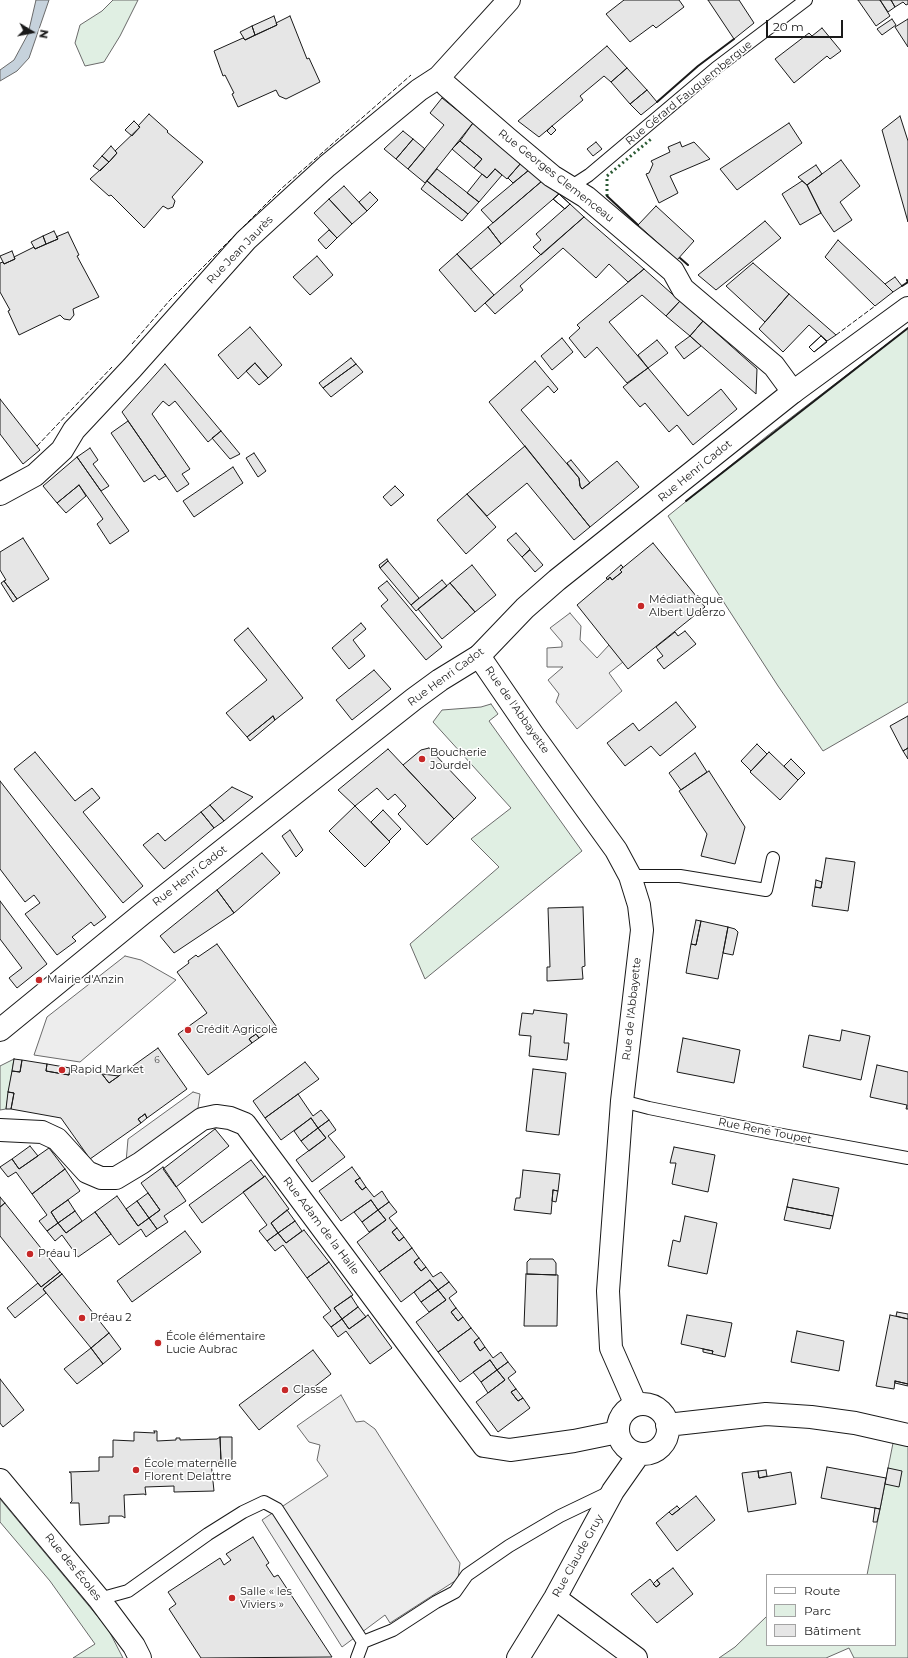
<!DOCTYPE html>
<html>
<head>
<meta charset="utf-8">
<style>
  body { margin:0 }
  #map { position:relative; width:908px; height:1658px; overflow:hidden; background:#fff; font-family:Montserrat,sans-serif }
  canvas { display:block }
  .legend { position:absolute; left:766px; top:1574px; width:130px; height:72px; box-sizing:border-box; background:#fff; border:1px solid #a3a3a3; margin:0; padding:5px 7px; list-style:none; font-size:12px; color:#1a1a1a }
  .legend li { display:flex; align-items:center; gap:8px; height:20px }
  .legend b { width:20px; border:1px solid #a3a3a3 }
  .north { position:absolute; left:12px; top:12px; width:40px; height:40px; -webkit-text-stroke:3px #fff; paint-order:stroke; rotate:100deg; font-size:11px; font-weight:700; line-height:16px; text-align:center; color:#1a1a1a }
  .north::after { content:''; display:block; margin:auto; width:14px; height:18px; background:#1a1a1a; clip-path:polygon(50% 0,100% 100%,50% 72%,0 100%) }
  .scale { position:absolute; left:766px; top:20px; width:77px; height:18px; box-sizing:border-box; border:2px solid #1a1a1a; border-top:0; padding-left:5px; font-size:12px; line-height:14px; white-space:nowrap; color:#1a1a1a; -webkit-text-stroke:3px #fff; paint-order:stroke }
</style>
</head>
<body>
<div id="map">
<canvas width="908" height="1658"></canvas>
<ul class="legend">
<li><b style="height:5px;background:#fff"></b>Route</li>
<li><b style="height:11px;background:#e0efe3"></b>Parc</li>
<li><b style="height:11px;background:#e6e6e6"></b>Bâtiment</li>
</ul>
<div class="north">N</div>
<div class="scale">20 m</div>
</div>
<script>
const g = document.querySelector('canvas').getContext('2d');
g.lineJoin = 'round';
function fill(path, color) {
  g.fillStyle = color;
  g.fill(path, 'evenodd');
}
function poly(rows) {
  const path = new Path2D();
  for (const r of rows) {
    if (r.length === 3) {
      path.moveTo(r[0] + r[2], r[1]);
      path.arc(r[0], r[1], r[2], 0, 2 * Math.PI);
      continue;
    }
    path.moveTo(r[0], r[1]);
    for (let i = 2; i < r.length; i += 2) path.lineTo(r[i], r[i + 1]);
  }
  return path;
}
function stroke(path, color, width, dash) {
  g.strokeStyle = color;
  g.lineWidth = width;
  g.lineCap = dash ? 'butt' : 'round';
  g.setLineDash(dash || []);
  g.stroke(path);
}
function label(font, color, halo, rows, align = 'center') {
  g.font = font + ' Montserrat,sans-serif';
  g.lineWidth = 3;
  g.setLineDash([]);
  g.textBaseline = 'middle';
  g.strokeStyle = halo;
  g.fillStyle = color;
  for (const [text, x, y, turn = 0] of rows) {
    g.save();
    g.translate(x, y);
    g.rotate((+turn || 0) * Math.PI / 180);
    g.textAlign = isNaN(turn) ? turn : align;
    if (halo) g.strokeText(text, 0, 0);
    g.fillText(text, 0, 0);
    g.restore();
  }
}
const green = poly([
  [113,0,138,0,120,36,104,62,85,66,75,43,80,25,102,11,113,0],
  [908,328,908,702,823,751,778,686,668,516,767,436,908,328],
  [491,704,498,714,489,721,582,851,425,979,410,944,499,867,471,839,511,808,433,722,442,710,481,707,491,704],
  [14,1059,6,1109,0,1110,0,1066,14,1059],
  [895,1433,908,1435,908,1658,854,1658,849,1648,826,1658,719,1658,735,1647,767,1616,767,1645,895,1645,895,1575,867,1575,895,1433],
  [0,1499,108,1629,123,1658,73,1658,95,1644,50,1581,0,1522,0,1499]
]);
fill(green, '#e0efe3');
stroke(green, '#6a6a6a', 1);
const parking = poly([
  [570,613,581,626,580,640,597,658,609,645,623,662,609,673,622,691,577,729,556,702,559,694,548,680,563,667,547,667,547,648,562,647,562,642,550,628,570,613],
  [125,956,141,960,176,980,80,1062,34,1055,47,1017,125,956],
  [193,1092,200,1094,197,1115,125,1174,128,1139,193,1092],
  [341,1395,356,1422,364,1421,375,1429,460,1563,458,1579,390,1623,385,1615,342,1647,262,1520,328,1476,317,1460,320,1445,309,1442,297,1426,341,1395]
]);
fill(parking, '#ededed');
stroke(parking, '#6a6a6a', 1);
const water = poly([
  [36,0,49,0,29,58,17,71,0,81,0,70,14,60,28,34,36,0]
]);
fill(water, '#c6d2dc');
stroke(water, '#6a6a6a', 1);
const building = poly([
  [624,0,679,0,684,7,656,28,653,25,630,42,606,14,624,0],
  [708,0,739,0,754,23,734,39,708,0],
  [858,0,880,0,890,16,876,26,858,0],
  [880,0,891,0,895,7,888,12,880,0],
  [891,0,908,0,908,4,906,5,903,2,895,7,891,0],
  [274,16,277,25,255,35,252,26,274,16],
  [290,16,307,59,309,58,320,82,286,99,279,96,276,90,238,107,232,94,234,93,225,75,223,76,214,51,243,38,245,40,277,25,276,23,290,16],
  [892,19,896,25,882,35,877,29,892,19],
  [908,19,908,47,895,27,908,19],
  [252,26,255,35,245,40,240,32,252,26],
  [822,28,841,51,830,59,827,56,794,83,775,59,809,33,812,36,822,28],
  [607,46,627,68,611,82,604,76,580,96,583,100,539,137,518,121,607,46],
  [627,68,647,90,630,104,611,82,627,68],
  [647,90,657,102,641,115,630,104,647,90],
  [442,98,473,123,425,183,408,169,444,125,430,113,442,98],
  [149,114,168,131,167,132,203,162,172,197,175,201,173,207,168,209,163,206,144,228,111,195,109,196,90,179,109,162,117,153,115,151,140,127,138,126,149,114],
  [900,116,908,141,908,222,882,130,900,116],
  [134,121,140,127,132,136,125,130,134,121],
  [473,123,521,163,507,179,495,169,487,178,474,168,482,159,460,141,473,123],
  [789,123,802,143,737,190,720,169,789,123],
  [552,126,556,130,551,135,547,131,552,126],
  [403,131,413,139,396,159,384,149,403,131],
  [413,139,425,149,408,169,396,159,413,139],
  [460,141,482,159,474,168,452,149,460,141],
  [596,142,602,149,593,156,587,149,596,142],
  [680,142,682,147,694,142,710,159,670,176,678,193,659,203,646,174,649,173,653,164,651,161,670,152,668,147,680,142],
  [111,146,117,153,109,162,102,156,111,146],
  [102,156,109,162,100,171,93,166,102,156],
  [841,160,860,186,840,202,852,220,834,232,821,213,807,185,841,160],
  [521,163,529,170,513,183,508,178,521,163],
  [816,165,822,174,807,185,798,177,816,165],
  [437,169,479,202,468,214,427,181,437,169],
  [495,169,502,175,479,202,467,193,482,174,487,178,495,169],
  [529,170,542,181,493,223,481,210,529,170],
  [427,181,468,214,462,221,421,189,427,181],
  [542,181,559,194,501,244,488,227,542,181],
  [802,181,807,185,821,213,800,225,782,194,802,181],
  [344,186,367,211,352,224,329,199,344,186],
  [370,192,378,200,367,211,359,202,370,192],
  [559,194,570,204,565,209,553,199,559,194],
  [559,194,570,204,565,209,553,199,559,194],
  [329,199,352,224,337,238,314,213,329,199],
  [570,204,584,217,541,255,533,247,541,240,536,234,570,204],
  [656,206,694,241,677,260,638,225,656,206],
  [584,217,644,269,628,282,609,264,596,278,563,248,520,286,523,290,495,314,485,303,584,217],
  [765,221,781,238,716,290,698,275,765,221],
  [488,227,501,244,471,269,457,254,488,227],
  [329,230,337,238,326,249,318,240,329,230],
  [54,231,58,239,46,244,43,236,54,231],
  [68,232,79,255,77,256,99,297,73,309,74,315,70,320,64,319,60,315,19,335,8,311,10,310,0,292,0,263,3,262,4,264,15,259,14,257,34,247,35,249,58,239,56,237,68,232],
  [43,236,46,244,35,249,31,242,43,236],
  [838,240,885,284,893,292,875,306,825,257,838,240],
  [12,251,15,259,4,264,0,256,12,251],
  [457,254,494,295,475,312,439,270,457,254],
  [317,256,333,275,310,295,293,277,317,256],
  [753,263,789,294,765,322,726,286,753,263],
  [644,269,680,301,666,316,642,295,609,322,648,368,627,383,597,347,585,358,569,338,580,328,577,325,644,269],
  [895,277,902,286,893,292,885,284,895,277],
  [789,294,836,335,827,341,809,325,783,352,759,329,789,294],
  [680,301,703,321,690,336,666,316,680,301],
  [703,321,757,369,756,394,690,336,703,321],
  [250,327,282,365,268,378,255,363,238,379,218,355,250,327],
  [690,336,701,346,684,359,675,347,690,336],
  [821,336,827,342,814,352,809,347,821,336],
  [821,336,827,341,814,352,809,347,821,336],
  [562,338,573,352,552,370,541,356,562,338],
  [657,340,668,353,648,368,638,355,657,340],
  [351,358,356,364,323,388,319,383,351,358],
  [535,361,558,389,554,393,548,386,521,410,579,478,580,486,582,489,617,461,639,487,590,527,489,402,535,361],
  [255,363,268,378,259,385,246,371,255,363],
  [165,364,221,431,208,442,175,401,169,406,163,401,152,414,190,469,182,474,189,484,177,492,122,412,165,364],
  [356,364,363,372,331,397,323,388,356,364],
  [648,368,688,416,721,389,737,409,693,445,677,425,669,432,645,403,640,407,623,387,648,368],
  [0,399,40,450,23,464,0,434,0,399],
  [128,421,166,476,159,480,155,475,144,482,111,433,128,421],
  [221,431,240,454,230,459,212,438,221,431],
  [525,446,590,527,574,540,527,483,487,516,467,494,525,446],
  [90,448,98,460,93,464,109,486,101,491,77,457,90,448],
  [254,453,266,471,258,477,246,458,254,453],
  [77,457,129,531,110,544,97,524,103,519,79,485,57,503,43,486,77,457],
  [571,460,590,483,582,489,580,486,579,478,567,463,571,460],
  [233,467,243,483,194,517,183,501,233,467],
  [79,485,86,496,66,513,57,503,79,485],
  [395,486,404,495,391,506,383,497,395,486],
  [467,494,496,527,466,554,437,520,467,494],
  [516,533,530,549,522,557,507,540,516,533],
  [23,538,49,579,17,599,4,581,6,580,0,570,0,552,23,538],
  [653,543,705,607,628,669,577,605,610,577,612,580,622,572,620,570,653,543],
  [530,550,543,565,535,572,522,557,530,550],
  [387,559,388,561,380,568,379,565,387,559],
  [388,561,419,598,411,605,380,568,388,561],
  [472,565,496,595,475,612,450,583,472,565],
  [621,565,623,567,620,570,622,572,612,580,610,577,608,580,606,578,621,565],
  [442,580,447,586,416,611,411,605,442,580],
  [4,581,17,599,13,602,1,583,4,581],
  [387,581,442,647,426,660,381,606,388,600,378,588,387,581],
  [450,583,475,612,442,639,418,609,450,583],
  [361,623,366,629,353,640,365,656,349,669,332,648,361,623],
  [248,628,303,698,275,720,273,716,247,737,226,713,267,680,234,640,248,628],
  [685,631,696,644,664,669,657,660,663,656,656,647,675,632,678,636,685,631],
  [374,670,391,689,352,720,336,700,374,670],
  [676,702,696,727,660,756,651,746,625,766,607,743,633,723,639,731,676,702],
  [273,716,275,720,250,741,247,737,273,716],
  [908,716,908,748,903,751,890,726,908,716],
  [757,744,767,754,751,771,741,761,757,744],
  [429,748,476,798,454,819,403,765,421,750,429,748],
  [908,748,908,759,903,751,908,748],
  [388,749,454,819,427,845,398,814,406,806,395,794,388,800,377,788,355,806,338,790,388,749],
  [35,752,75,801,92,788,100,798,83,812,143,886,123,903,14,769,35,752],
  [769,752,798,780,780,800,750,772,769,752],
  [695,753,707,772,681,790,669,773,695,753],
  [791,759,805,773,798,780,784,766,791,759],
  [709,771,745,827,735,864,701,856,707,834,679,791,709,771],
  [0,781,106,917,94,926,91,922,72,937,76,941,57,955,25,914,40,903,34,895,25,902,0,869,0,781],
  [232,787,253,797,224,821,210,805,232,787],
  [210,805,224,821,214,828,201,812,210,805],
  [355,806,390,842,365,867,329,831,355,806],
  [383,810,401,829,389,841,371,822,383,810],
  [201,812,214,828,164,869,143,845,158,833,165,841,201,812],
  [290,830,303,850,296,857,282,836,290,830],
  [262,853,280,873,234,913,217,890,262,853],
  [826,858,855,862,848,911,812,906,815,887,821,888,826,858],
  [816,880,822,882,821,888,815,887,816,880],
  [217,890,234,913,174,953,160,936,217,890],
  [0,901,47,964,17,988,9,978,22,968,0,939,0,901],
  [583,907,585,966,582,967,583,979,547,981,547,967,550,967,548,908,583,907],
  [696,920,701,921,696,945,691,944,696,920],
  [701,921,728,927,718,979,686,973,691,944,696,945,701,921],
  [728,927,735,929,738,932,733,955,723,953,728,927],
  [217,944,276,1026,259,1038,256,1034,249,1039,252,1043,208,1075,178,1034,207,1013,177,972,189,963,188,961,196,955,198,957,217,944],
  [534,1010,567,1014,564,1043,569,1043,567,1060,529,1056,531,1036,519,1035,522,1013,533,1014,534,1010],
  [842,1030,870,1036,861,1080,803,1067,809,1035,840,1041,842,1030],
  [256,1034,259,1038,252,1043,249,1039,256,1034],
  [683,1038,740,1050,734,1083,677,1072,683,1038],
  [158,1048,187,1089,147,1118,145,1114,138,1119,141,1123,90,1159,61,1118,11,1109,14,1093,8,1092,12,1071,20,1072,22,1060,47,1064,46,1071,69,1075,70,1068,102,1074,109,1083,158,1048],
  [14,1059,22,1060,20,1072,12,1071,14,1059],
  [305,1062,319,1079,265,1118,253,1101,305,1062],
  [47,1064,70,1068,69,1075,46,1071,47,1064],
  [877,1065,908,1072,908,1109,906,1109,907,1105,870,1097,877,1065],
  [533,1069,566,1073,559,1135,526,1131,533,1069],
  [102,1074,119,1076,109,1083,102,1074],
  [8,1092,14,1093,11,1109,6,1109,8,1092],
  [298,1094,313,1116,321,1110,329,1120,318,1128,311,1118,281,1140,265,1118,298,1094],
  [145,1114,147,1118,141,1123,138,1119,145,1114],
  [311,1118,318,1128,301,1141,294,1131,311,1118],
  [329,1120,336,1130,328,1136,345,1157,312,1182,296,1160,326,1138,318,1128,329,1120],
  [318,1128,326,1138,309,1151,301,1141,318,1128],
  [215,1129,229,1146,176,1187,163,1169,215,1129],
  [30,1146,38,1156,19,1169,12,1159,30,1146],
  [674,1147,715,1155,708,1192,672,1184,676,1163,670,1163,674,1147],
  [49,1148,65,1169,32,1194,16,1172,8,1177,0,1167,12,1159,19,1169,49,1148],
  [251,1160,264,1177,202,1223,189,1205,251,1160],
  [163,1167,186,1201,164,1216,168,1222,157,1229,149,1218,160,1210,141,1183,163,1167],
  [352,1167,360,1178,355,1181,362,1190,366,1187,374,1197,382,1191,389,1202,378,1210,371,1200,341,1221,319,1191,352,1167],
  [65,1169,80,1191,51,1212,58,1223,47,1231,39,1221,47,1215,32,1194,65,1169],
  [523,1170,560,1174,558,1191,553,1190,551,1214,514,1210,516,1198,520,1198,523,1170],
  [265,1176,289,1209,271,1223,278,1233,267,1241,259,1231,267,1225,243,1192,265,1176],
  [360,1178,366,1187,362,1190,355,1181,360,1178],
  [793,1179,839,1188,833,1216,787,1207,793,1179],
  [553,1190,558,1191,556,1202,552,1201,553,1190],
  [148,1193,160,1210,149,1218,137,1201,148,1193],
  [117,1196,138,1226,149,1218,157,1229,146,1237,141,1229,119,1245,95,1212,117,1196],
  [0,1197,5,1203,0,1207,0,1197],
  [68,1200,75,1211,58,1223,51,1212,68,1200],
  [371,1200,378,1210,362,1222,354,1212,371,1200],
  [137,1201,149,1218,138,1226,126,1209,137,1201],
  [389,1202,397,1212,389,1218,397,1228,392,1232,399,1241,404,1237,412,1248,379,1272,357,1242,386,1220,378,1210,389,1202],
  [5,1203,60,1272,41,1287,0,1236,0,1207,5,1203],
  [787,1207,833,1216,830,1229,784,1220,787,1207],
  [287,1210,295,1221,278,1233,271,1223,287,1210],
  [378,1210,386,1220,369,1232,362,1222,378,1210],
  [75,1211,82,1221,66,1233,58,1223,75,1211],
  [95,1212,111,1234,78,1257,62,1235,55,1241,47,1231,58,1223,66,1233,95,1212],
  [685,1216,717,1223,707,1274,668,1266,673,1240,680,1242,685,1216],
  [295,1221,302,1231,286,1243,278,1233,295,1221],
  [397,1228,404,1237,399,1241,392,1232,397,1228],
  [304,1230,329,1262,307,1278,283,1245,275,1251,267,1241,278,1233,286,1243,304,1230],
  [185,1231,201,1252,132,1302,117,1281,185,1231],
  [412,1248,419,1258,414,1262,421,1271,426,1267,433,1277,441,1272,449,1282,438,1290,430,1280,401,1302,379,1272,412,1248],
  [419,1258,426,1267,421,1271,414,1262,419,1258],
  [530,1259,553,1259,556,1263,556,1275,527,1274,527,1262,530,1259],
  [329,1262,353,1295,334,1308,342,1319,331,1327,323,1317,331,1311,307,1278,329,1262],
  [60,1272,62,1274,43,1289,46,1293,15,1318,7,1308,38,1283,41,1287,60,1272],
  [62,1274,109,1333,91,1348,43,1289,62,1274],
  [526,1274,558,1275,557,1326,524,1326,526,1274],
  [430,1280,438,1290,421,1302,414,1292,430,1280],
  [449,1282,457,1292,449,1298,456,1308,451,1312,458,1321,463,1317,471,1328,438,1352,416,1322,446,1300,438,1290,449,1282],
  [438,1290,446,1300,429,1312,421,1302,438,1290],
  [351,1296,358,1307,342,1319,334,1308,351,1296],
  [358,1307,366,1317,349,1329,342,1319,358,1307],
  [456,1308,463,1317,458,1321,451,1312,456,1308],
  [897,1312,908,1314,908,1319,896,1316,897,1312],
  [368,1315,392,1348,370,1364,346,1331,338,1337,331,1327,342,1319,349,1329,368,1315],
  [687,1315,732,1323,725,1357,712,1354,713,1351,681,1344,687,1315],
  [890,1315,908,1319,908,1384,895,1381,894,1389,876,1386,890,1315],
  [471,1328,479,1338,474,1342,480,1351,485,1347,493,1358,501,1352,508,1362,497,1370,490,1360,460,1382,438,1352,471,1328],
  [797,1331,844,1341,839,1371,791,1362,797,1331],
  [109,1333,121,1349,103,1364,91,1348,109,1333],
  [479,1338,485,1347,480,1351,474,1342,479,1338],
  [91,1348,103,1364,77,1384,64,1369,91,1348],
  [703,1349,713,1351,712,1354,703,1352,703,1349],
  [313,1350,331,1374,259,1430,239,1405,313,1350],
  [490,1360,497,1370,481,1382,473,1372,490,1360],
  [508,1362,516,1372,508,1378,516,1389,511,1392,518,1401,523,1398,530,1408,498,1432,476,1402,505,1380,497,1370,508,1362],
  [497,1370,505,1380,488,1393,481,1382,497,1370],
  [0,1379,24,1410,3,1427,0,1423,0,1379],
  [895,1381,908,1384,908,1386,895,1383,895,1381],
  [516,1389,523,1398,518,1401,511,1392,516,1389],
  [154,1431,157,1431,157,1441,176,1440,176,1438,180,1438,180,1440,217,1439,220,1437,221,1461,211,1462,214,1491,174,1492,174,1486,145,1487,146,1495,144,1494,124,1495,125,1518,122,1516,109,1516,109,1523,80,1525,79,1503,70,1503,72,1501,71,1473,69,1472,99,1471,99,1457,113,1457,113,1440,134,1441,134,1432,155,1433,154,1431],
  [220,1437,232,1437,232,1461,221,1461,220,1437],
  [827,1467,886,1478,880,1509,821,1498,827,1467],
  [888,1468,902,1471,899,1487,885,1484,888,1468],
  [766,1470,767,1476,759,1478,758,1471,766,1470],
  [758,1471,759,1478,791,1472,796,1504,748,1512,742,1473,758,1471],
  [696,1496,715,1520,677,1551,656,1523,669,1512,672,1515,696,1496],
  [677,1506,680,1509,672,1515,669,1512,677,1506],
  [875,1508,880,1509,877,1522,873,1522,875,1508],
  [253,1537,269,1563,266,1565,274,1577,278,1575,332,1657,201,1658,169,1609,176,1604,168,1592,220,1558,224,1565,231,1560,226,1554,253,1537],
  [673,1568,693,1594,657,1623,631,1594,650,1579,656,1587,660,1584,657,1580,673,1568],
  [657,1580,660,1584,656,1587,653,1584,657,1580]
]);
fill(building, '#e6e6e6');
stroke(building, '#1a1a1a', 1);
const lane = poly([
  [572,186,589,175,716,68,806,0],
  [630,876,680,876,766,890,773,858],
  [622,1101,649,1108,772,1133,908,1158],
  [99,1599,128,1591,208,1534,243,1512,264,1502,277,1509,363,1642],
  [357,1658,363,1642,393,1630,436,1602,455,1592,467,1575,509,1546,560,1516,610,1492]
]);
const street = poly([
  [439,77,447,86,507,138,552,176,586,197,673,271,683,289,774,366,793,392],
  [0,494,35,475,62,450,74,430,132,368,246,240,327,166,419,90,439,77,509,0],
  [479,656,533,735,616,850,630,876,639,905,642,930,622,1101,608,1291,611,1348,636,1405],
  [0,1130,42,1132,57,1139,87,1172,101,1178,116,1178,141,1163,202,1119,216,1116,230,1118,245,1124,484,1446,510,1450,574,1441,618,1432],
  [643,1429,25],
  [667,1425,766,1414,811,1417,855,1423,908,1435],
  [0,1480,99,1599,134,1646,140,1658],
  [555,1598,636,1658],
  [518,1658,555,1598,613,1491,639,1454]
]);
const secondary = poly([
  [0,1030,142,914,414,699,440,680,479,656,525,608,557,580,793,392,908,308]
]);
stroke(lane, '#1a1a1a', 14);
stroke(street, '#1a1a1a', 24);
stroke(secondary, '#1a1a1a', 24);
stroke(lane, '#fff', 12);
stroke(street, '#fff', 22);
stroke(secondary, '#fff', 22);
stroke(poly([
  [607,196,607,176,651,139]
]), '#2b5a34', 3, [2, 3]);
stroke(poly([
  [836,335,875,306],
  [132,344,170,300,282,188,411,75],
  [37,446,112,367]
]), '#1a1a1a', 1, [5, 2]);
stroke(poly([
  [657,102,698,66,734,39],
  [607,196,638,225],
  [680,258,688,265],
  [902,286,908,282,907,280],
  [686,501,908,328]
]), '#1a1a1a', 2);
for (const [x, y, r, color] of [
  [641,606,4,"#c62828"],
  [422,759,4,"#c62828"],
  [39,980,4,"#c62828"],
  [188,1030,4,"#c62828"],
  [62,1070,4,"#c62828"],
  [30,1254,4,"#c62828"],
  [82,1318,4,"#c62828"],
  [158,1343,4,"#c62828"],
  [285,1390,4,"#c62828"],
  [136,1470,4,"#c62828"],
  [232,1598,4,"#c62828"]
]) {
  const dot = new Path2D();
  dot.arc(x, y, r, 0, 2 * Math.PI);
  g.fillStyle = color;
  g.fill(dot);
  stroke(dot, '#fff', 1.5);
}
label('9px', '#4d4d4d', null, [
  ["6",157,1060]
]);
label('11px', '#1a1a1a', '#fff', [
  ["Rue Gérard Fauquembergue",689,93,-39],
  ["Rue Georges Clemenceau",556,176,38],
  ["Rue Jean Jaurès",240,250,-46],
  ["Rue Henri Cadot",695,471,-39],
  ["Rue Henri Cadot",446,677,-36],
  ["Rue de l'Abbayette",517,710,55],
  ["Rue Henri Cadot",190,876,-38],
  ["Rue de l'Abbayette",632,1009,-84],
  ["Rue René Toupet",765,1131,11],
  ["Rue Adam de la Halle",321,1226,53],
  ["Rue Claude Gruy",578,1556,-61],
  ["Rue des Écoles",73,1567,51]
]);
label('11px', '#1a1a1a', '#fff', [
  ["Médiathèque",649,600],
  ["Albert Uderzo",649,613],
  ["Boucherie",430,753],
  ["Jourdel",430,766],
  ["Mairie d'Anzin",47,980],
  ["Crédit Agricole",196,1030],
  ["Rapid Market",70,1070],
  ["Préau 1",38,1254],
  ["Préau 2",90,1318],
  ["École élémentaire",166,1337],
  ["Lucie Aubrac",166,1350],
  ["Classe",293,1390],
  ["École maternelle",144,1464],
  ["Florent Delattre",144,1477],
  ["Salle « les",240,1592],
  ["Viviers »",240,1605]
], 'left');
</script>
</body>
</html>
